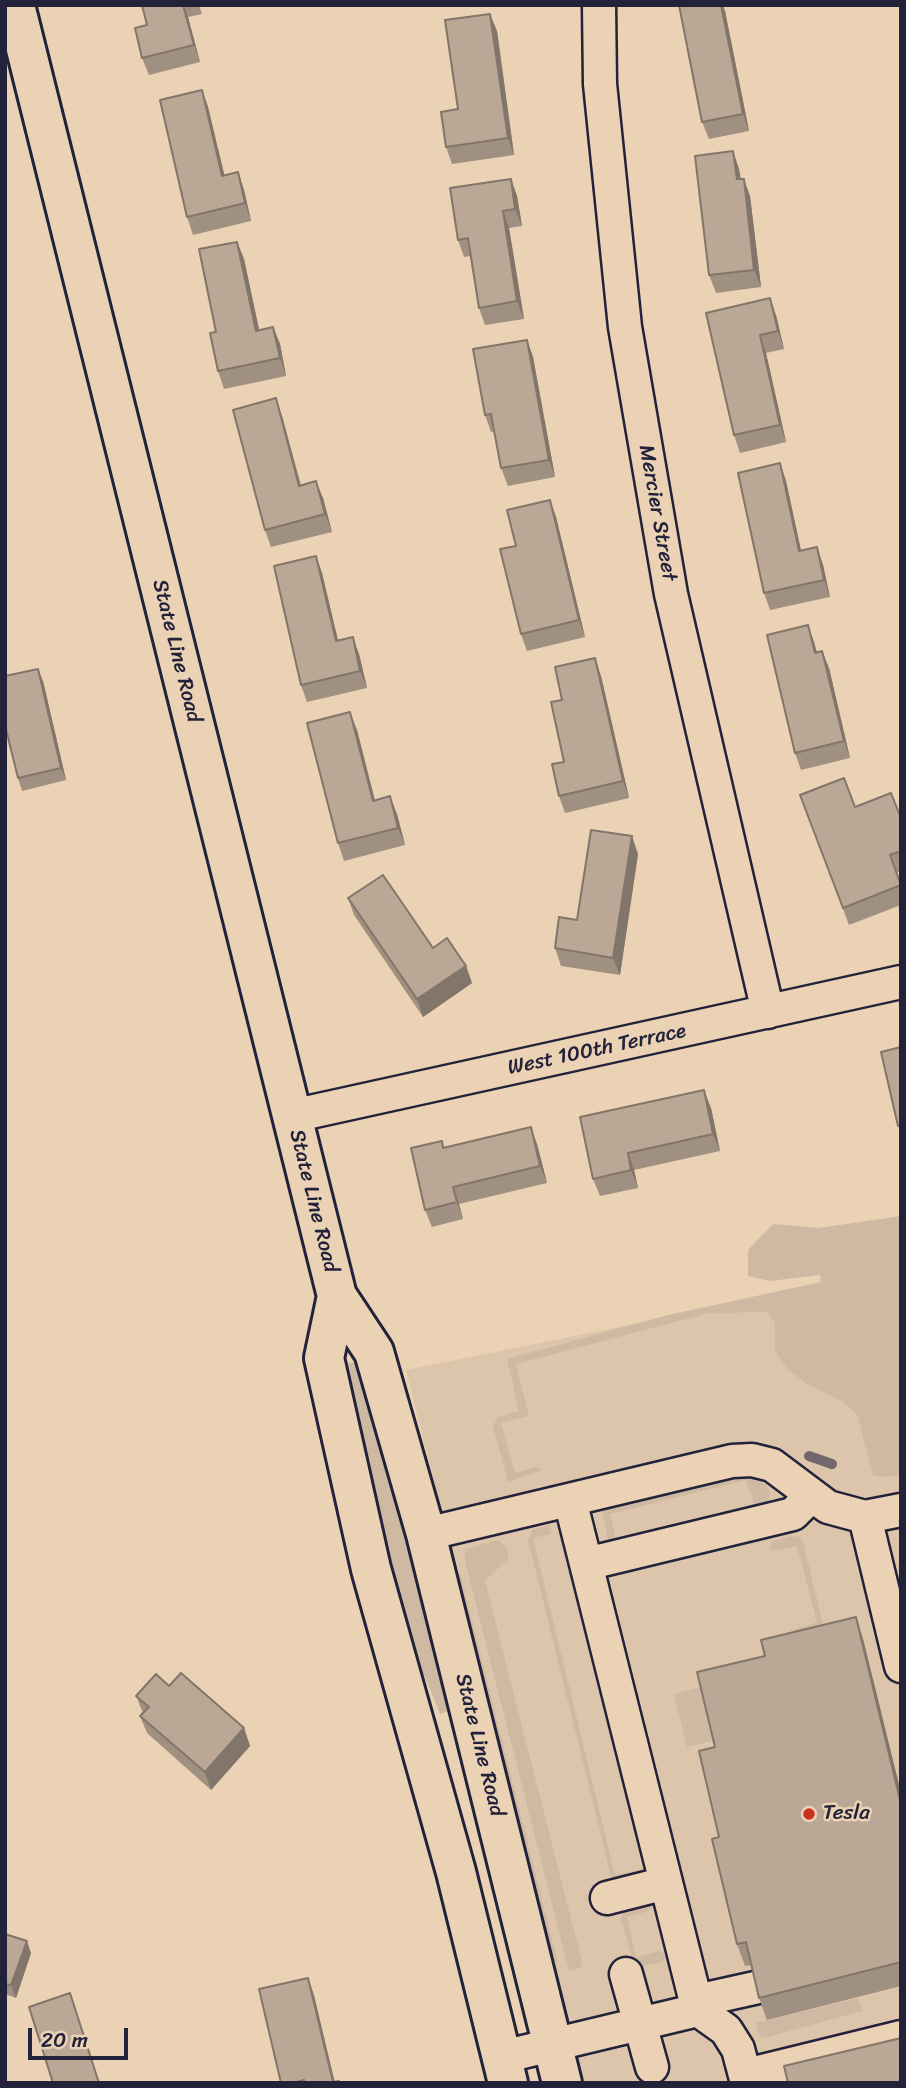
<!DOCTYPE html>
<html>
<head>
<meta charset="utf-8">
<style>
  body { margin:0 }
  #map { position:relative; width:906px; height:2088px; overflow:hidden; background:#ecd2b4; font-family:Sriracha,sans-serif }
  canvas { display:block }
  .frame { position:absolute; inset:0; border:7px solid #22223b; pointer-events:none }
  .scale { position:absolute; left:28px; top:2028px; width:100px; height:32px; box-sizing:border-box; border:4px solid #22223b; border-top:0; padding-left:9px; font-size:21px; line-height:24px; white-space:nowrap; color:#22223b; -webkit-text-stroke:5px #ecd2b4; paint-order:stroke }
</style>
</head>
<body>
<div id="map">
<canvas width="906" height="2088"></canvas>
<div class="frame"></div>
<div class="scale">20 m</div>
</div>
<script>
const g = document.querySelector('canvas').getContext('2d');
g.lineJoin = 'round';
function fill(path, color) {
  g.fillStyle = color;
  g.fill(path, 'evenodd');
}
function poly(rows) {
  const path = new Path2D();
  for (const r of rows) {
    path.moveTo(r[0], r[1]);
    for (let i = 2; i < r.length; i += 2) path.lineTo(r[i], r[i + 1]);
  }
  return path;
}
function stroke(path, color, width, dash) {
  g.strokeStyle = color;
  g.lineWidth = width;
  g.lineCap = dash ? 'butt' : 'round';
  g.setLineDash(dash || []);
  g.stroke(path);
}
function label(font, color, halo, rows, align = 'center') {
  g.font = font + ' Sriracha,sans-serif';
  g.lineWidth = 5;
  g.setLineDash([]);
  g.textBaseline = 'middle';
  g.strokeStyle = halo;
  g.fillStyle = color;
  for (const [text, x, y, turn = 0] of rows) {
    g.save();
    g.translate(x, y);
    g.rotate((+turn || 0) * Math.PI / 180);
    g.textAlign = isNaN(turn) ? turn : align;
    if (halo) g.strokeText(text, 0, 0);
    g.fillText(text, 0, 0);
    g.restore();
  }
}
fill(poly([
  [826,1285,901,1414,901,2083,585,2083,406,1370]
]), '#ddc5ab');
fill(poly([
  [901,1216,901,1474,885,1477,873,1475,857,1414,843,1402,809,1385,787,1369,775,1350,775,1323,767,1312,709,1313,516,1364,528,1413,528,1416,501,1423,515,1473,537,1467,542,1470,508,1482,493,1426,498,1417,519,1411,507,1359,668,1315,821,1282,820,1275,770,1281,748,1276,748,1250,773,1224,818,1228],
  [355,1362,395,1498,449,1711,440,1714,420,1665,388,1560,345,1364],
  [744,1476,765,1484,770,1492,768,1501,754,1504,746,1480,610,1514,615,1535,611,1542,608,1539,602,1510],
  [549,1525,551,1534,533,1538,615,1875,640,1870,643,1873,621,1883,611,1876,528,1540,533,1530],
  [791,1536,799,1537,803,1542,829,1648,797,1655,793,1630,817,1622,797,1546,772,1551,770,1546,773,1541],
  [498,1540,507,1548,508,1559,485,1581,582,1962,581,1967,569,1971,465,1561,465,1549],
  [460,1573,558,1963,552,1961,454,1575],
  [720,1682,716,1740,687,1747,674,1694],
  [649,1902,652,1907,649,1911,627,1917,636,1957,659,1951,664,1954,665,1958,662,1962,642,1966,632,1958,621,1919,626,1907],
  [858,1998,862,2011,764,2038,759,2035,756,2023]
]), '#cfb9a3');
stroke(poly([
  [809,1456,832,1464]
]), '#72686b', 10);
const minor = poly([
  [599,5,600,84,625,327,671,594,768,1012],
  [292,1116,901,982],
  [570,1500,698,2010,726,2030,738,2049,747,2083],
  [865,1517,901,1666],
  [426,1534,732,1461,752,1460,772,1465,828,1507,865,1517,901,1510],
  [586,1564,793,1514,812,1495],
  [607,1898,666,1883],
  [626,1974,652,2067],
  [696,2001,759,1987],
  [502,2057,698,2010],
  [746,2075,901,2037]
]);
const major = poly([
  [15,5,337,1296,374,1352,426,1534,562,2083],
  [337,1296,324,1358,371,1569,456,1872,508,2083]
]);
stroke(minor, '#22223b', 37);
stroke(major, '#22223b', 44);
stroke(minor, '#ecd2b4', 32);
stroke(major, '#ecd2b4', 38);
fill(poly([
  [142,5,199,5,202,14,188,17,200,62,149,75,142,58,147,25],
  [725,11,749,131,709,139,702,122],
  [497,31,514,155,452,164,446,147,458,109],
  [202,90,208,107,224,176,238,172,244,190,251,221,193,235,187,217],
  [733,151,739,169,741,179,750,196,761,287,716,293,709,275],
  [511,179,517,196,522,226,509,228,524,319,485,325,479,308,470,256,464,257,458,240],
  [237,242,244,259,259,330,273,327,280,344,286,376,224,389,218,371,216,332],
  [706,313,776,315,784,349,766,353,786,442,740,453,734,435],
  [527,340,533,357,555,477,508,486,501,468,495,431,491,432,485,415],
  [282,416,301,485,323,498,332,532,271,547,265,530],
  [780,463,786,481,801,551,817,547,823,565,830,597,770,610,764,593],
  [550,500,556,517,585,637,527,651,521,634,516,546],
  [316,556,322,573,338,640,359,654,367,688,307,702,301,685],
  [814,642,817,652,822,651,829,668,850,758,801,770,795,753],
  [601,676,629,798,565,813,559,796,564,762,562,700],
  [43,681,66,780,22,791,18,778],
  [357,730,375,800,397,814,405,845,344,861,338,843],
  [800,795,901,818,901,871,896,873,901,884,901,905,849,925],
  [638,854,620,975,561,966,555,948,577,920],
  [348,898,466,966,472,983,423,1017,354,915],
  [711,1108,720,1151,634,1170,638,1188,600,1196,593,1179,580,1117],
  [442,1141,444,1147,537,1144,547,1183,459,1204,463,1219,432,1227,425,1210],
  [863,1639,901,1793,901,1986,767,2020,759,1998,751,1965,745,1966,737,1944,719,1837,715,1747],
  [169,1686,244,1728,250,1746,211,1790,147,1733,140,1716,143,1713,136,1696],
  [5,1934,31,1953,16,1998,5,1994]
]), '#a09081');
fill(poly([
  [184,5,188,17,200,62,194,45],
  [721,5,723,5,725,11,749,131,743,114],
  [490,14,497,31,514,155,508,138],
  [202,90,208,107,229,194,222,176],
  [733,151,739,169,743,197,737,179],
  [238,172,244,190,251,221,245,203],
  [511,179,517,196,522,226,515,209],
  [744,179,750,196,761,287,754,270],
  [503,211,509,228,524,319,517,301],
  [237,242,244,259,263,348,256,331],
  [770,298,776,315,784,349,778,331],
  [273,327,280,344,286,376,280,358],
  [760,335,766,353,786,442,780,425],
  [527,340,533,357,555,477,549,460],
  [276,398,282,416,305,503,299,486],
  [780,463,786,481,805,569,799,551],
  [316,481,323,498,332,532,325,514],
  [550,500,556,517,585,637,579,620],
  [817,547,823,565,830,597,824,580],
  [316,556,322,573,342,658,336,641],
  [808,625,814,642,821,670,815,653],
  [353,637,359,654,367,688,360,671],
  [822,651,829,668,850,758,844,741],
  [595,658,601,676,629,798,623,781],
  [38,669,43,681,66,780,61,768],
  [350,712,357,730,379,818,373,801],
  [390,796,397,814,405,845,398,828],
  [632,836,638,854,620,975,613,958],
  [466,966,472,983,423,1017,417,999],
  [704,1090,711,1108,720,1151,713,1134],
  [531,1127,537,1144,547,1183,540,1166],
  [628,1153,634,1170,638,1188,631,1170],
  [453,1187,459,1204,463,1219,457,1202],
  [856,1617,863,1639,901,1793,901,1804],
  [244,1728,250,1746,211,1790,205,1772],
  [27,1941,31,1953,16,1998,11,1985],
  [308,1978,314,1995,335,2083,333,2083]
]), '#827569');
const building = poly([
  [142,5,183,5,194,45,142,58,135,28,147,25,142,5],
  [679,5,721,5,743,114,702,122,679,5],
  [490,14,508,138,446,147,441,112,458,109,445,20,490,14],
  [202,90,222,176,238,172,245,203,187,217,160,100,202,90],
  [733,151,737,179,744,179,754,270,709,275,695,156,733,151],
  [511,179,515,209,503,211,517,301,479,308,468,238,458,240,450,188,511,179],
  [237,242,256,331,273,327,280,358,218,371,210,333,216,332,199,249,237,242],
  [770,298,778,331,760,335,780,425,734,435,706,313,770,298],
  [527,340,549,460,501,468,491,414,485,415,473,349,527,340],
  [276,398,299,486,316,481,325,514,265,530,233,410,276,398],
  [780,463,799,551,817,547,824,580,764,593,738,473,780,463],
  [550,500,579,620,521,634,500,549,516,546,507,510,550,500],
  [316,556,336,641,353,637,360,671,301,685,274,566,316,556],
  [808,625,815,653,822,651,844,741,795,753,767,635,808,625],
  [595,658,623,781,559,796,552,764,564,762,551,702,562,700,555,667,595,658],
  [38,669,61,768,18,778,5,725,5,676,38,669],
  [350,712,373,801,390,796,398,828,338,843,307,723,350,712],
  [844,778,855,807,891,793,901,818,901,851,890,855,901,885,843,908,800,795,844,778],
  [591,830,632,836,613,958,555,948,559,917,577,920,591,830],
  [383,875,433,948,447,938,466,966,417,999,348,898,383,875],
  [901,1047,901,1125,898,1126,881,1052,901,1047],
  [704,1090,713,1134,628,1153,631,1170,593,1179,580,1117,704,1090],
  [531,1127,540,1166,453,1187,457,1202,425,1210,411,1148,442,1141,443,1148,531,1127],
  [856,1617,901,1804,901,1962,759,1998,746,1942,737,1944,712,1839,719,1837,699,1751,715,1747,697,1672,765,1656,761,1640,856,1617],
  [181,1673,244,1728,205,1772,140,1716,149,1707,136,1696,156,1674,169,1686,181,1673],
  [5,1934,27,1941,11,1985,5,1984,5,1934],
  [308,1978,333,2082,339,2081,339,2083,304,2083,304,2080,293,2083,281,2083,259,1989,308,1978],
  [70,1993,99,2083,53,2083,29,2007,70,1993],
  [901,2038,901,2083,788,2083,784,2066,901,2038]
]);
fill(building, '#baa796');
stroke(building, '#827569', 2);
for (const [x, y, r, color] of [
  [809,1814,7,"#c8321e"]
]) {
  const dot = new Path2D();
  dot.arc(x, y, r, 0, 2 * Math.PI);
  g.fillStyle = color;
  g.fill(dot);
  stroke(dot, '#ecd2b4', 2.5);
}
label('21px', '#22223b', '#ecd2b4', [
  ["Mercier Street",657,513,80],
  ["State Line Road",176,651,76],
  ["West 100th Terrace",597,1050,-12],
  ["State Line Road",313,1201,76],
  ["State Line Road",479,1745,76]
]);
label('21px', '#22223b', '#ecd2b4', [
  ["Tesla",823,1814]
], 'left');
</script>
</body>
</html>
